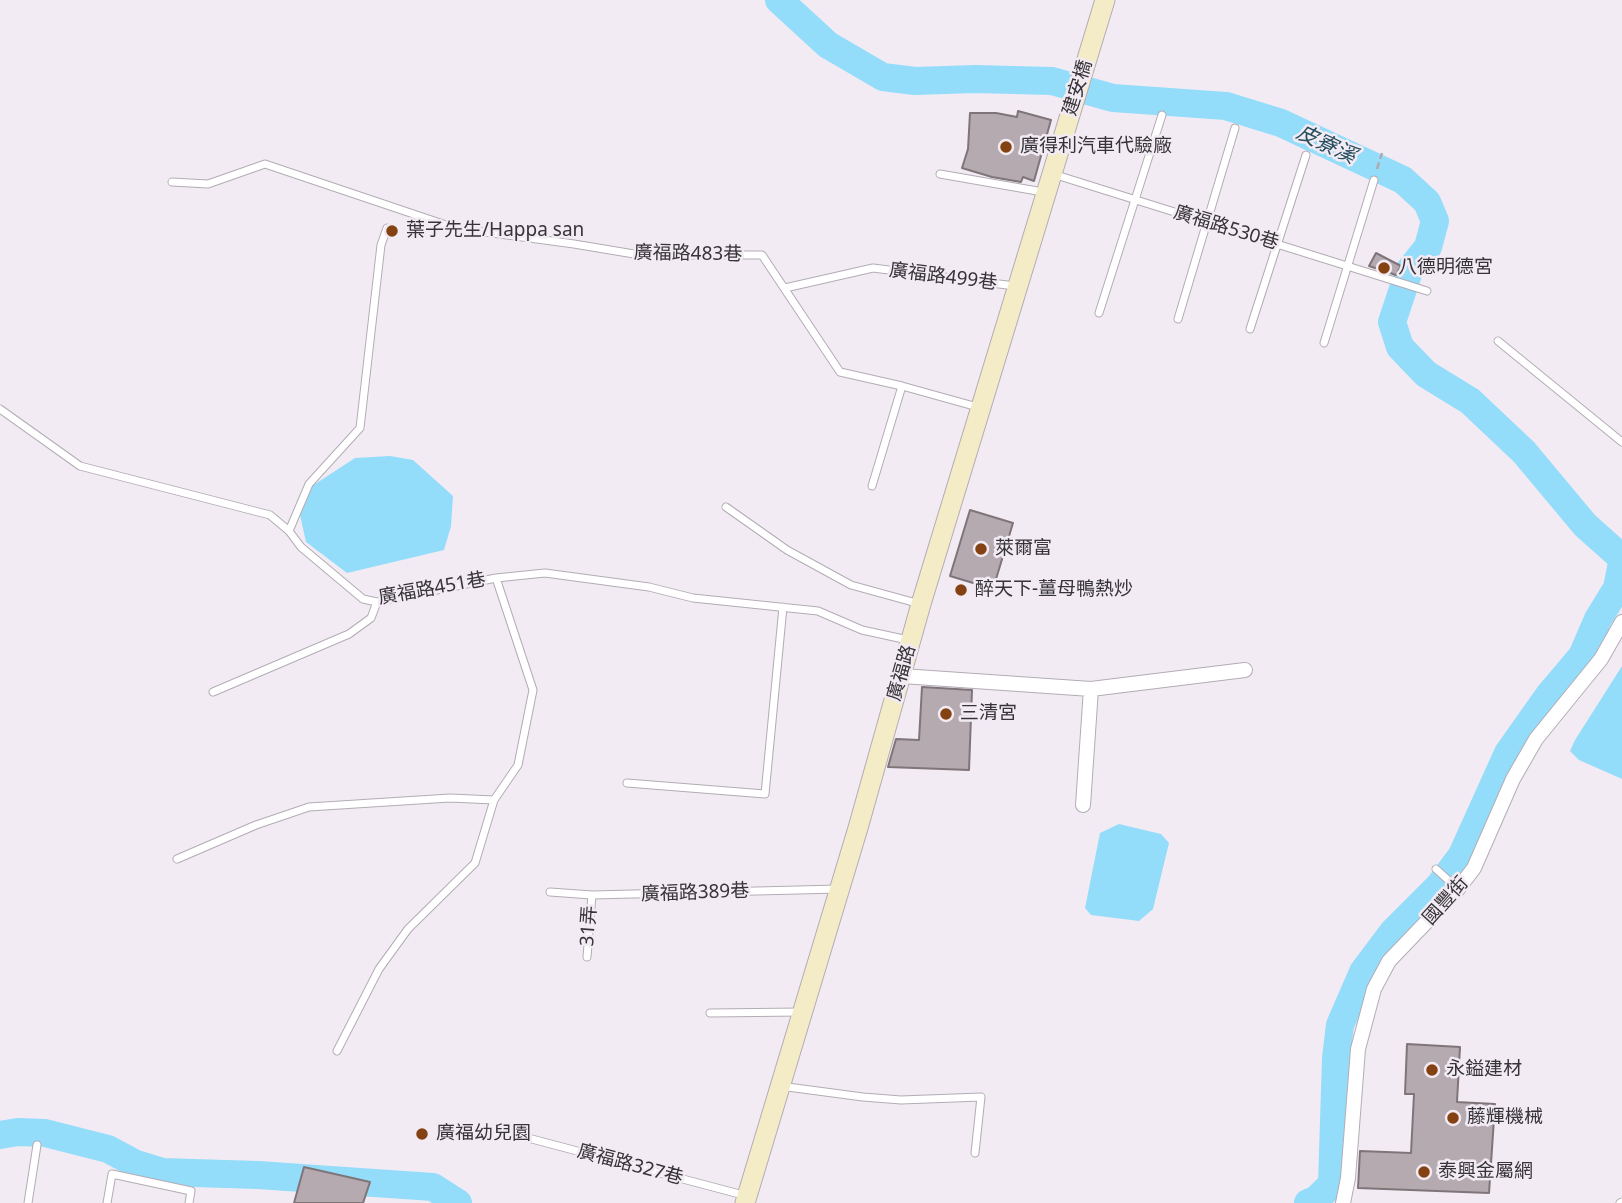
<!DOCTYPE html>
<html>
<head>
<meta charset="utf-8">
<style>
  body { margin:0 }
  canvas { display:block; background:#f2ebf4 }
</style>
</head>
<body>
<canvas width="1622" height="1203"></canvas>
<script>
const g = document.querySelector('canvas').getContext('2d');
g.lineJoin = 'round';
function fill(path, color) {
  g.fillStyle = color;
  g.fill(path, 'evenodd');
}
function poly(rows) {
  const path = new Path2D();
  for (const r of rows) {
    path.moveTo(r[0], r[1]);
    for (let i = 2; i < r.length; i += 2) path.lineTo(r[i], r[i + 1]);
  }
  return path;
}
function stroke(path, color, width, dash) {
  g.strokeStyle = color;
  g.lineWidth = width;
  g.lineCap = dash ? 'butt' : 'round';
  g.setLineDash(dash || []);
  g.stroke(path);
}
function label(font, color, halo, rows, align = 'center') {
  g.font = font + ' "Noto Sans","Noto Sans TC",sans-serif';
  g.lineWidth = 5;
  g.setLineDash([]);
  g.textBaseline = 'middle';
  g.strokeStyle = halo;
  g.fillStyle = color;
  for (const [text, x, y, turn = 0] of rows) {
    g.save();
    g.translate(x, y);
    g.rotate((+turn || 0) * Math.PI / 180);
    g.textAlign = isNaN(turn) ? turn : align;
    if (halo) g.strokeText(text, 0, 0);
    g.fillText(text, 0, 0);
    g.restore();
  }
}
fill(poly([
  [390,456,413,460,453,496,451,526,444,550,347,573,306,542,300,515,312,486,355,458],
  [1622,666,1622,779,1579,760,1570,751,1575,740],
  [1119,824,1161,834,1169,843,1153,909,1139,921,1091,915,1085,908,1100,833]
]), '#94ddfa');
stroke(poly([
  [779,0,828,45,883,77,915,81,975,79,1052,81,1113,98,1226,106,1281,123,1403,180,1427,202,1435,221,1428,247,1409,271,1392,322,1400,347,1426,374,1470,401,1524,452,1585,525,1622,558],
  [0,1135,18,1132,45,1133,108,1149,136,1164,162,1172,258,1175,433,1187,458,1203],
  [1308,1203,1317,1199,1332,1184,1336,1058,1340,1025,1363,972,1393,932,1439,886,1462,855,1508,753,1549,695,1582,656,1598,619,1617,588,1622,563]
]), '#94ddfa', 28);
const building = poly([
  [1018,111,1051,120,1034,181,1023,177,1021,182,992,177,962,168,968,149,970,113,996,113,1017,117,1018,111],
  [1376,253,1401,266,1396,275,1369,266,1376,253],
  [970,510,1013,523,993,589,950,576,970,510],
  [922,687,972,690,969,770,888,767,896,739,919,740,922,687],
  [1407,1044,1460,1047,1457,1102,1495,1104,1489,1193,1358,1188,1360,1151,1411,1153,1414,1094,1405,1094,1407,1044],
  [304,1167,370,1182,363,1203,294,1203,304,1167]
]);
fill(building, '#b5aaaf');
stroke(building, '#7f7579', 2);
const lane = poly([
  [940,174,1043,192],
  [1053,174,1427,291],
  [172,182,208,184,265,164,455,228,574,244,640,255,762,255,840,372,902,386,981,408],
  [785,288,873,268,1015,286],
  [1099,313,1162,115],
  [1178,319,1235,128],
  [1250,329,1306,155],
  [1498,341,1622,442],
  [1324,343,1374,180],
  [0,409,80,466,270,515,289,531,301,547,363,599,377,602,496,578,545,573,649,587,693,598,818,611,862,630,908,640],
  [872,486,902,386],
  [726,507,787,550,851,585,920,604],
  [289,531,309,484,360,428,381,245,387,228],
  [213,692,349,634,371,618,377,602],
  [627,783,765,794,783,607],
  [177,859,256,825,309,807,450,798,494,800],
  [1436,869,1458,889],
  [550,892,592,895,839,889],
  [587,957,592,895],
  [710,1013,801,1012],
  [337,1051,379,969,408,929,475,863,494,800,518,765,533,690,496,578],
  [780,1086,863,1097,901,1100,981,1097,975,1153],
  [513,1134,747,1196],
  [28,1203,37,1145],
  [107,1203,112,1174,191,1191,189,1203],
  [1620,1203,1622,1202]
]);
const street = poly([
  [902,676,1091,689,1245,670],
  [1083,805,1091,689],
  [1343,1203,1348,1178,1358,1049,1374,989,1389,961,1458,889,1474,868,1513,779,1536,739,1601,659,1622,622]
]);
const secondary = poly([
  [745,1203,858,828,921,604,1105,0]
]);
stroke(lane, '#b3acb5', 9);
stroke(street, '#b3acb5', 16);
stroke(secondary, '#b3acb5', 21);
stroke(poly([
  [1377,169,1382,153]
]), '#aea8af', 2.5, [7, 3.5]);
stroke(lane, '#fff', 7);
stroke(street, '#fff', 14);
stroke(secondary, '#f4ecc7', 19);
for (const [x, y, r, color] of [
  [1006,147,7,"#844111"],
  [392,231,7,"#844111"],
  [1384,268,7,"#844111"],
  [981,549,7,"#844111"],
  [961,590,7,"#844111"],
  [946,714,7,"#844111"],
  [1432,1070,7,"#844111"],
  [1453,1118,7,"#844111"],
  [422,1134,7,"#844111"],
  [1424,1172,7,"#844111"]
]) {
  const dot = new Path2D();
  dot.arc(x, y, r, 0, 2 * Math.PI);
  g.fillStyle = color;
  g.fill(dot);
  stroke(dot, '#f2ebf4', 2.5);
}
label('19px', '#373437', '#f2ebf4', [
  ["建安橋",1078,88,-73],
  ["廣福路530巷",1226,228,17],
  ["廣福路483巷",688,254,1],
  ["廣福路499巷",943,277,7],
  ["廣福路451巷",432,589,-10],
  ["廣福路",902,673,-74],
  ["廣福路389巷",695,893,-2],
  ["國豐街",1446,901,-48],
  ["31弄",589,926,-86],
  ["廣福路327巷",630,1165,15]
]);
label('19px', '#373437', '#f2ebf4', [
  ["廣得利汽車代驗廠",1020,147],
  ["葉子先生/Happa san",406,231],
  ["八德明德宮",1398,268],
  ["萊爾富",995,549],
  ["醉天下-薑母鴨熱炒",975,590],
  ["三清宮",960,714],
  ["永鎰建材",1446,1070],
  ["藤輝機械",1467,1118],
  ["廣福幼兒園",436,1134],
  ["泰興金屬網",1438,1172]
], 'left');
label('italic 21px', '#244d5d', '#f2ebf4', [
  ["皮寮溪",1326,145,25]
]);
</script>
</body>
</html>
